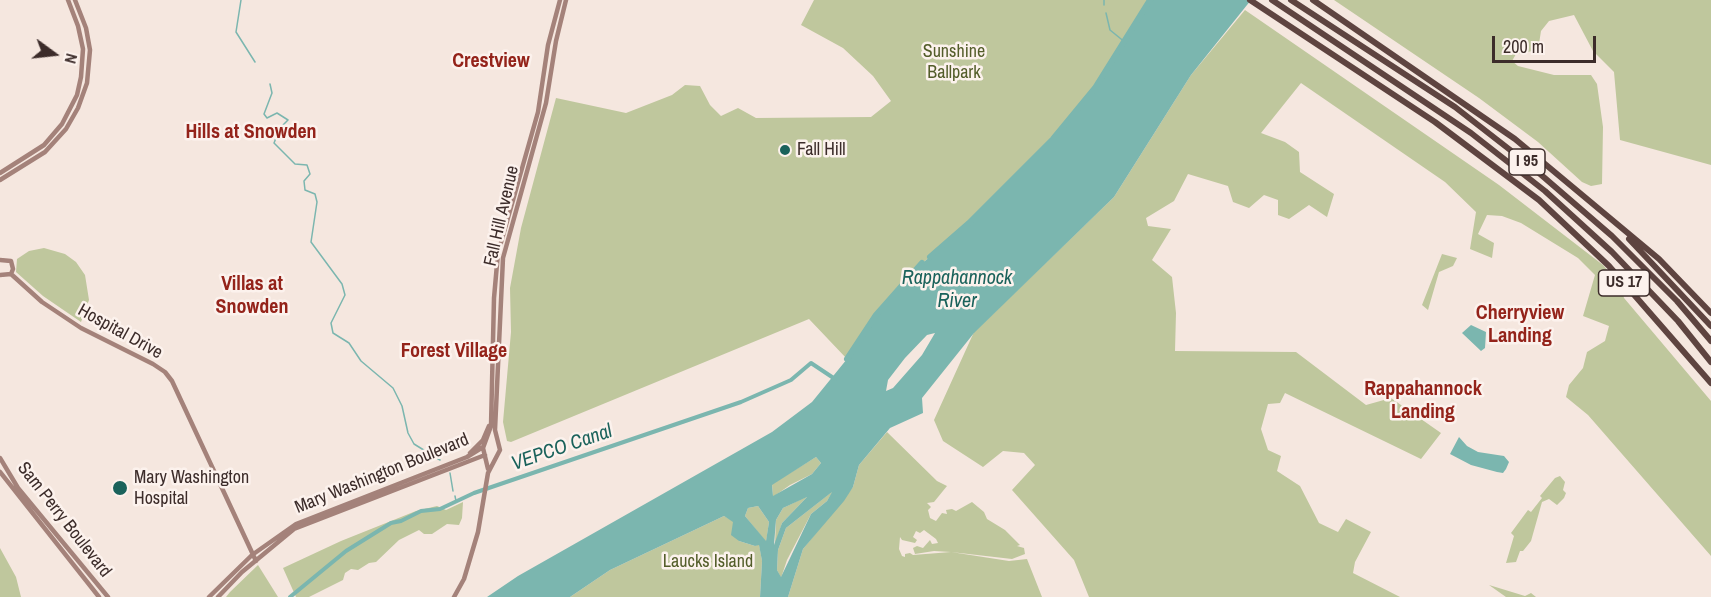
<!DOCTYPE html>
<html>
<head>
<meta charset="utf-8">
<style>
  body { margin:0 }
  #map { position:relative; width:1711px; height:597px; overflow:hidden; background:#f5e7df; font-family:"Archivo Narrow",sans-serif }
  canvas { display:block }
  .north { position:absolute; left:24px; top:24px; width:60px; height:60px; -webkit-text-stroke:4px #fcf2ed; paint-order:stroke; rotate:105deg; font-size:16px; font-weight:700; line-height:24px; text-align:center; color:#3c2c2a }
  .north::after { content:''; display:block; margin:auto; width:21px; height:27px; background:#3c2c2a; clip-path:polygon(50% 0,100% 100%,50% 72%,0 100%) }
  .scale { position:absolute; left:1492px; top:36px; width:104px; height:27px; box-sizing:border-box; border:3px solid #3c2c2a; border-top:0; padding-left:8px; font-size:18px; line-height:21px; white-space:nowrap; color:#3c2c2a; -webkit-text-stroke:4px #fcf2ed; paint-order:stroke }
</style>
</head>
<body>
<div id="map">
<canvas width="1711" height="597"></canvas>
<div class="north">N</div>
<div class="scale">200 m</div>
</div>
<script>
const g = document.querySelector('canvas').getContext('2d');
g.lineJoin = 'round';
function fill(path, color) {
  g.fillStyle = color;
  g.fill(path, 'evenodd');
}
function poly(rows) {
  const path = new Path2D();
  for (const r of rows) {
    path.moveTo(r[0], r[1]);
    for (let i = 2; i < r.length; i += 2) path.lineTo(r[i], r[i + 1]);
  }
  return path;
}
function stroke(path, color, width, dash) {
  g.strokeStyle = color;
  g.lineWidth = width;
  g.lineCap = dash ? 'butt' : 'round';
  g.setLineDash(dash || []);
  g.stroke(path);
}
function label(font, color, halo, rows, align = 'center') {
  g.font = font + ' "Archivo Narrow",sans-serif';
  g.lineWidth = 5;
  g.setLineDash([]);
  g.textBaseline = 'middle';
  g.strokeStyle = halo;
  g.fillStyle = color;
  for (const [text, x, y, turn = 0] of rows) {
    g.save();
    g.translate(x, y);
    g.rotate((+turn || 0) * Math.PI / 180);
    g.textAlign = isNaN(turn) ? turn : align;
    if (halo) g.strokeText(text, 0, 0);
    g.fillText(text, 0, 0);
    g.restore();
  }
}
fill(poly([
  [814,0,1150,0,1095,88,1053,139,969,223,917,268,876,315,847,359,809,319,511,442,507,441,503,422,511,332,510,288,521,228,556,98,626,113,672,95,685,85,700,86,710,105,721,116,738,108,756,118,871,117,891,101,873,76,843,48,801,25],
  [1334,0,1711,0,1711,165,1620,140,1614,72,1593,51,1574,15,1549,21,1541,31,1538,50,1516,54,1512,61,1518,66,1554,75,1591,75,1597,84,1603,127,1602,184,1591,186,1582,182,1538,142,1479,98],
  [1245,10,1499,185,1603,265,1621,286,1624,298,1711,401,1711,556,1588,415,1566,397,1569,385,1583,368,1587,352,1605,341,1609,326,1583,316,1595,275,1578,258,1521,223,1502,216,1487,215,1478,234,1494,243,1492,258,1470,249,1476,212,1445,182,1301,83,1261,133,1285,142,1299,152,1300,172,1334,194,1327,217,1309,205,1289,219,1278,215,1278,200,1264,195,1249,208,1233,202,1228,186,1188,174,1174,201,1146,218,1148,226,1171,229,1152,260,1172,277,1176,313,1175,351,1296,352,1366,405,1391,398,1441,433,1421,459,1285,393,1280,403,1268,404,1261,429,1268,450,1281,456,1277,471,1300,486,1319,523,1338,532,1346,519,1371,532,1355,562,1353,573,1400,597,1089,597,1074,560,1012,490,1035,465,1024,453,1003,451,983,467,943,441,934,420,974,332,1114,197,1191,75],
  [44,248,65,254,76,262,85,275,89,300,81,322,43,296,16,272,17,259,29,251],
  [1442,254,1457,258,1453,266,1439,272,1428,310,1422,305],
  [887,432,937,481,947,486,934,502,927,503,931,507,928,510,930,518,936,521,942,513,947,514,946,510,952,509,956,511,972,502,984,512,987,519,1005,530,1020,545,1017,546,1024,548,1025,554,1012,559,951,552,1009,561,1027,559,1042,597,788,597,803,549,853,487,859,465],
  [924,530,936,539,938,543,932,544,930,540,923,548,917,546,913,548,915,554,934,551,951,552,913,555,910,553,905,554,905,557,902,556,899,549,900,537,902,540,915,543,917,540,913,537,916,531,920,533],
  [816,457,821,463,812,474,790,485,773,497,772,484],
  [1560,476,1565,482,1563,490,1566,493,1564,498,1557,505,1549,499,1542,502,1531,541,1523,551,1520,551,1516,562,1506,563,1514,536,1511,533,1528,510,1531,512,1542,498,1540,496,1555,478],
  [833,491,827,501,811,514,787,560,781,578,777,570,778,550,786,528],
  [808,496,782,523,775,545,776,520,783,508],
  [463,502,462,518,459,525,447,524,432,534,424,534,419,530,399,540,376,562,369,563,358,570,351,569,345,573,343,580,309,597,296,597,283,568,341,541,416,511,437,506,446,510],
  [758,506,769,522,766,542,745,516,748,508],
  [724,516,733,521,739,541,755,546,759,544,762,561,760,597,570,597,610,570],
  [0,548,16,577,21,597,0,597],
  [258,565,278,597,226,597,230,592],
  [1489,585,1525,596,1531,593,1536,597,1506,597]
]), '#bfc79d');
fill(poly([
  [1150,0,1251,0,1191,75,1114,197,974,333,922,398,923,413,890,428,859,465,853,487,844,501,803,549,788,597,760,597,762,561,759,545,755,546,739,541,731,535,733,522,724,516,610,570,570,597,487,597,518,576,772,432,812,402,847,359,876,315,917,268,969,223,1053,139,1095,88],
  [935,333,922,355,893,388,886,391,888,380,905,358,927,335],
  [816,457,821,463,812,474,773,496,772,485],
  [832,492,827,501,811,514,781,577,777,570,778,550,786,528],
  [807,497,782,523,774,545,776,520,783,508],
  [758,506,769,522,766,541,745,516,748,508],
  [1471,325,1486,332,1485,348,1481,351,1462,333],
  [1459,437,1467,446,1478,452,1504,456,1509,462,1506,469,1503,473,1497,472,1471,465,1450,454]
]), '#7bb6af');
stroke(poly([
  [241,0,236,32,255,62],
  [1104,0,1104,5],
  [1106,13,1110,30,1126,43],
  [270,84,272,93,264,114,267,118,277,113,288,120,280,128,274,143,295,164,307,165,310,174,304,181,305,190,315,194,317,202,311,242,342,284,345,295,331,323,333,333,349,343,361,361,393,388,402,406,408,433,414,444,440,460],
  [450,473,453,491],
  [455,496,456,501]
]), '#7bb6af', 1.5);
stroke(poly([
  [290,597,346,551,391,523,401,521,421,511,440,509,474,493,741,402,791,380,811,363,835,379]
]), '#7bb6af', 4);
stroke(poly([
  [930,257,969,223,1053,139,1095,88,1150,0],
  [847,359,876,315,922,263]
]), '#7bb6af', 6);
stroke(poly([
  [0,173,44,145,62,124,77,95,81,77,83,49,78,26,68,0],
  [0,180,45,152,66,129,78,108,87,83,90,50,86,28,75,0],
  [0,260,11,261,13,269,11,274],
  [11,274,42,302,81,328,153,364,165,372,172,381,256,561],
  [0,275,11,274],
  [470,453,483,440,489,426],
  [0,458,18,488,108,597],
  [488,469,483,448,491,426,494,298,498,253,538,112,548,45,560,0],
  [0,472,99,597],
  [209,597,252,555,296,524,467,457,483,447],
  [218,597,242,572,294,529,485,455],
  [454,597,464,579,478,532,488,473,500,450,495,430,503,258,546,103,556,41,566,0]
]), '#a4827a', 4.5);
stroke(poly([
  [1250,0,1435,122,1539,200,1609,266,1711,383],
  [1272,0,1471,133,1545,191,1612,252,1678,321,1711,362],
  [1291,0,1455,107,1532,167,1612,236,1677,301,1711,341],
  [1313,0,1515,139,1659,259,1711,313],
  [1629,239,1711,326]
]), '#5e4440', 6);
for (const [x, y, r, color] of [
  [785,150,6,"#1a625b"],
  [120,488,8,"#1a625b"]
]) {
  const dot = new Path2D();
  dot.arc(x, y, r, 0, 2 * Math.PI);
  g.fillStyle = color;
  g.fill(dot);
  stroke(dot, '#fcf2ed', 2);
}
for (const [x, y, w] of [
  [1527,162,36],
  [1624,283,51]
]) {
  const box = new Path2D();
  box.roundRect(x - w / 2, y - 13, w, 26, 4.5);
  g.fillStyle = '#fcf2ed';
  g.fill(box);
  stroke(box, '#3c2c2a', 1.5);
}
label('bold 16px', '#3c2c2a', null, [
  ["I 95",1527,162],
  ["US 17",1624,283]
]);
label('18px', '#535d2a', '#fcf2ed', [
  ["Sunshine",954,52],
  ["Ballpark",954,73],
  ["Laucks Island",708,562]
]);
label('18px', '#3c2c2a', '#fcf2ed', [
  ["Fall Hill",797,150],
  ["Mary Washington",134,478],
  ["Hospital",134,499]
], 'left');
label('18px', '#3c2c2a', '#fcf2ed', [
  ["Fall Hill Avenue",502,216,-77],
  ["Hospital Drive",120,332,29],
  ["Mary Washington Boulevard",382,474,-22],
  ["Sam Perry Boulevard",64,520,52]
]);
label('bold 20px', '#94231a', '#fcf2ed', [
  ["Crestview",491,62],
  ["Hills at Snowden",251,133],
  ["Villas at",252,285],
  ["Snowden",252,308],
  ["Cherryview",1520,314],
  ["Landing",1520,337],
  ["Forest Village",454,352],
  ["Rappahannock",1423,390],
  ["Landing",1423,413]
]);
label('italic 20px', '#1a625b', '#fcf2ed', [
  ["Rappahannock",957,279],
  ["River",957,302],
  ["VEPCO Canal",562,448,-19]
]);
</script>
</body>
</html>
